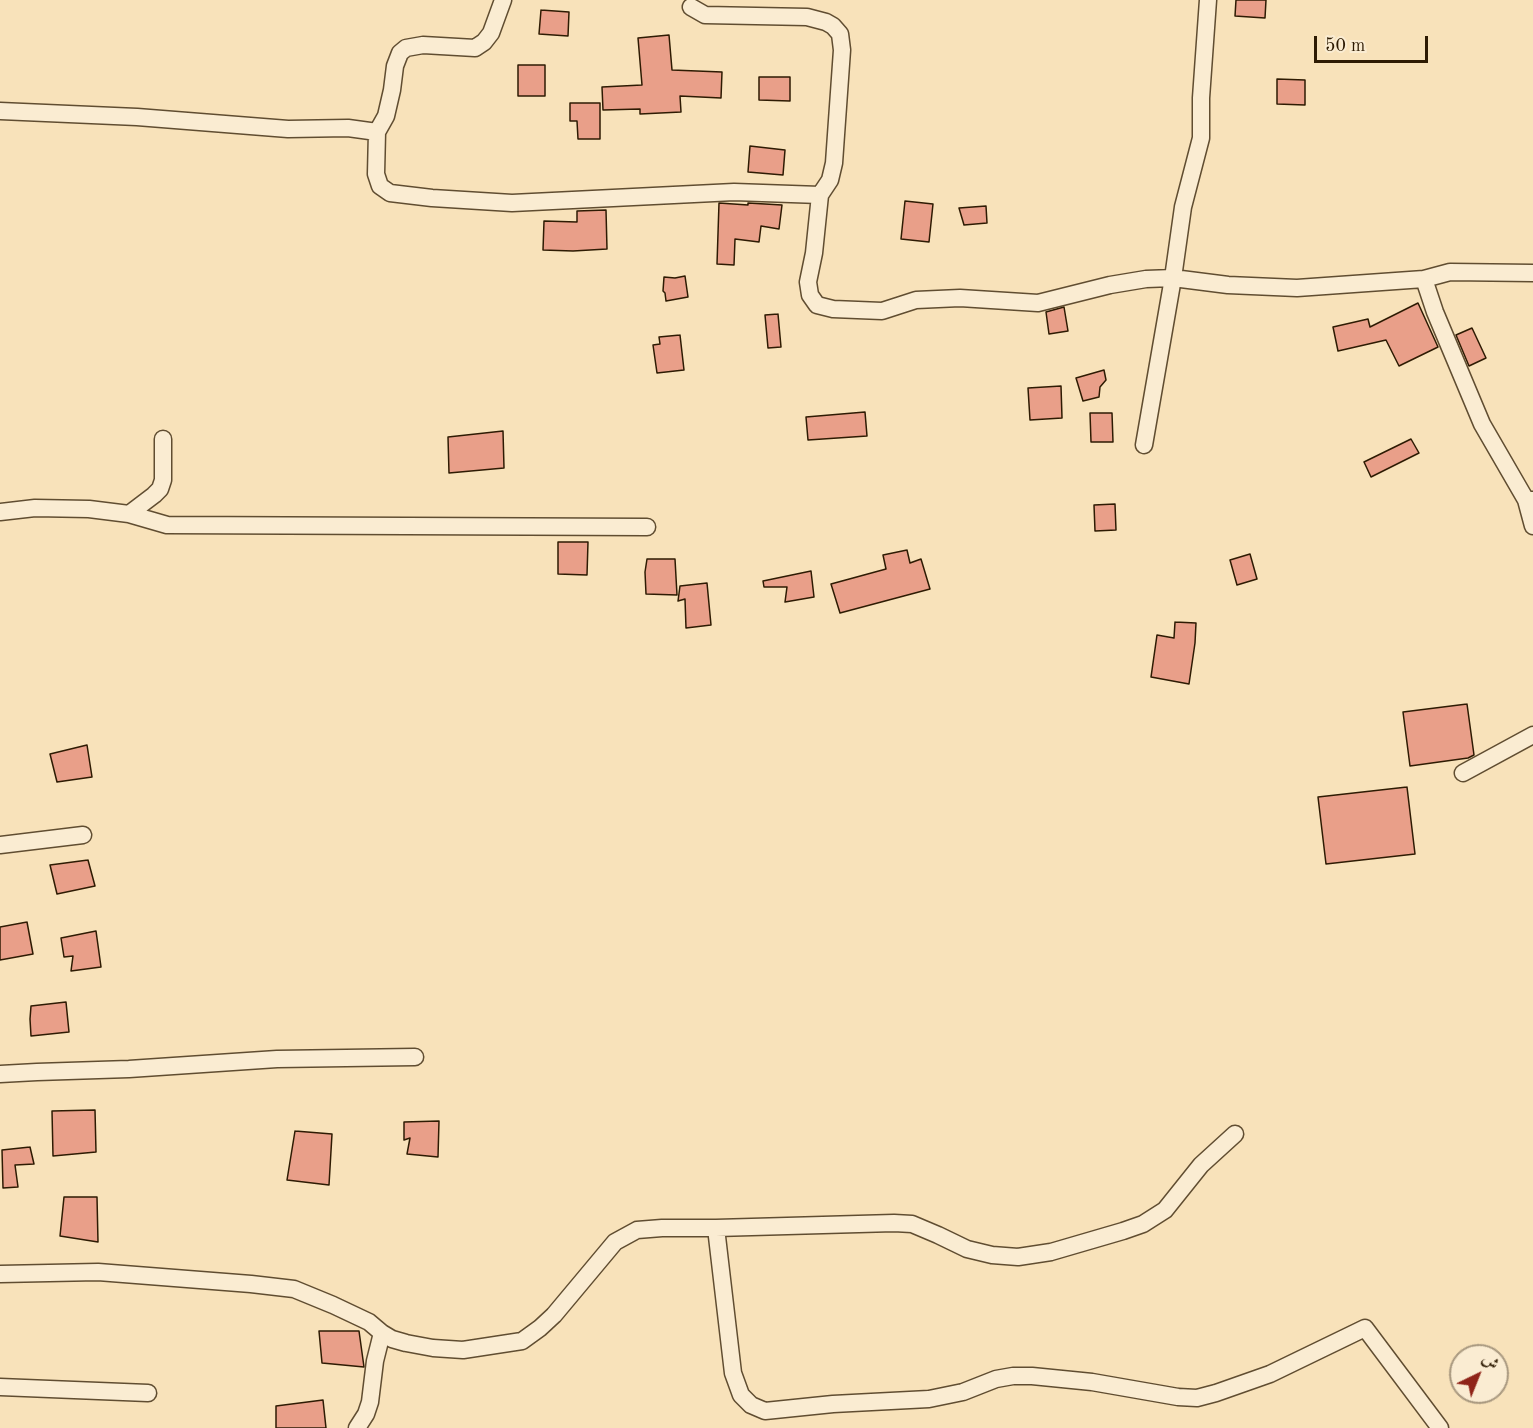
<!DOCTYPE html>
<html>
<head>
<meta charset="utf-8">
<style>
  body { margin:0 }
  #map { position:relative; width:1533px; height:1428px; overflow:hidden; background:#f8e2ba; font-family:"Old Standard TT",Amiri,serif }
  canvas { display:block }
  .north { position:absolute; left:1449px; top:1344px; width:60px; height:60px; box-sizing:border-box; background:#faecd2; border:2px solid #a8987f; border-radius:50%; rotate:43deg; font-size:16px; font-weight:700; line-height:24px; text-align:center; color:#2e1b03 }
  .north::after { content:''; display:block; margin:auto; width:21px; height:27px; background:#8f2418; clip-path:polygon(50% 0,100% 100%,50% 72%,0 100%) }
  .scale { position:absolute; left:1314px; top:36px; width:114px; height:27px; box-sizing:border-box; border:3px solid #2e1b03; border-top:0; padding-left:8px; font-size:18px; line-height:21px; white-space:nowrap; color:#2e1b03; -webkit-text-stroke:4px #faecd2; paint-order:stroke }
</style>
</head>
<body>
<div id="map">
<canvas width="1533" height="1428"></canvas>
<div class="north">ش</div>
<div class="scale">50 m</div>
</div>
<script>
const g = document.querySelector('canvas').getContext('2d');
g.lineJoin = 'round';
function fill(path, color) {
  g.fillStyle = color;
  g.fill(path, 'evenodd');
}
function poly(rows) {
  const path = new Path2D();
  for (const r of rows) {
    path.moveTo(r[0], r[1]);
    for (let i = 2; i < r.length; i += 2) path.lineTo(r[i], r[i + 1]);
  }
  return path;
}
function stroke(path, color, width, dash) {
  g.strokeStyle = color;
  g.lineWidth = width;
  g.lineCap = dash ? 'butt' : 'round';
  g.setLineDash(dash || []);
  g.stroke(path);
}
const building = poly([
  [1236,0,1266,0,1265,18,1235,16,1236,0],
  [541,10,569,12,568,36,539,34,541,10],
  [669,35,672,70,722,72,721,98,680,96,681,112,640,114,640,109,603,110,602,87,642,85,638,38,669,35],
  [518,65,545,65,545,96,518,96,518,65],
  [759,77,790,77,790,101,759,100,759,77],
  [1277,79,1305,80,1305,105,1277,104,1277,79],
  [570,103,600,103,600,139,578,139,577,121,570,121,570,103],
  [750,146,785,150,783,175,748,172,750,146],
  [905,201,933,204,929,242,901,239,905,201],
  [719,203,748,205,748,203,782,205,779,229,761,226,759,242,735,239,734,265,717,264,719,203],
  [986,206,987,223,964,225,959,208,986,206],
  [606,210,607,249,573,251,543,250,544,221,577,222,577,211,606,210],
  [685,276,688,297,666,301,665,293,663,291,664,277,675,278,685,276],
  [1418,303,1438,347,1399,366,1386,340,1338,351,1333,327,1368,319,1370,327,1418,303],
  [1064,307,1068,331,1049,334,1046,312,1064,307],
  [778,314,781,347,768,348,765,315,778,314],
  [1472,328,1486,358,1469,366,1456,335,1472,328],
  [680,335,684,370,657,373,653,345,660,344,659,337,680,335],
  [1104,370,1106,380,1100,387,1099,397,1083,401,1076,378,1104,370],
  [1061,386,1062,418,1030,420,1028,388,1061,386],
  [865,412,867,436,808,440,806,417,865,412],
  [1090,413,1112,413,1113,442,1091,442,1090,413],
  [503,431,504,468,449,473,448,437,503,431],
  [1411,439,1419,453,1371,477,1364,462,1411,439],
  [1115,504,1116,530,1095,531,1094,505,1115,504],
  [558,542,588,542,587,575,558,574,558,542],
  [907,550,910,563,921,559,930,589,840,613,831,584,886,569,883,555,907,550],
  [1250,554,1257,579,1237,585,1230,560,1250,554],
  [647,559,675,559,677,595,646,594,645,572,647,559],
  [811,571,814,597,785,602,787,587,764,587,763,581,811,571],
  [707,583,711,625,686,628,685,599,678,601,680,586,707,583],
  [1175,622,1196,623,1195,643,1189,684,1151,677,1157,635,1174,638,1175,622],
  [1467,704,1474,755,1468,758,1410,766,1403,712,1467,704],
  [87,745,92,777,57,782,50,754,87,745],
  [1407,787,1415,854,1326,864,1318,797,1407,787],
  [88,860,95,886,57,894,50,865,88,860],
  [27,922,33,954,0,960,0,927,27,922],
  [96,931,101,967,71,971,73,956,64,957,61,938,96,931],
  [66,1002,69,1032,31,1036,30,1019,31,1006,66,1002],
  [95,1110,96,1152,53,1156,52,1111,95,1110],
  [439,1121,438,1157,407,1154,410,1138,404,1140,404,1122,439,1121],
  [295,1131,332,1134,329,1185,287,1180,295,1131],
  [30,1147,34,1164,15,1165,18,1187,3,1188,2,1150,30,1147],
  [64,1197,97,1197,98,1242,60,1236,64,1197],
  [319,1331,359,1331,364,1367,322,1363,319,1331],
  [323,1400,326,1428,276,1428,276,1406,323,1400]
]);
fill(building, '#e99f89');
stroke(building, '#2e1b03', 1.5);
const street = poly([
  [503,0,491,33,484,42,475,48,423,45,406,48,400,53,395,66,392,90,386,116,377,132,376,174,380,186,390,193,432,198,512,203,734,192,820,195,814,253,808,282,810,295,817,305,833,309,882,311,916,300,960,298,1038,303,1110,285,1146,279,1173,278,1228,285,1297,288,1424,279,1435,312,1482,424,1526,500,1533,500],
  [691,7,705,15,807,17,826,22,833,26,840,34,842,50,834,163,830,180,820,195],
  [0,111,137,117,288,129,348,128,377,132],
  [1424,279,1450,272,1533,273],
  [1144,445,1173,278,1183,207,1201,138,1201,98,1208,0],
  [1526,500,1533,526],
  [0,512,35,508,89,509,129,514,167,525,647,527],
  [129,514,154,495,160,489,163,480,163,439],
  [1463,773,1533,735],
  [0,845,83,835],
  [0,1074,37,1072,129,1069,277,1059,415,1057],
  [716,1228,733,1373,741,1395,751,1405,765,1411,833,1404,929,1399,963,1392,996,1379,1013,1376,1032,1376,1092,1382,1178,1397,1197,1398,1216,1393,1270,1374,1365,1328,1440,1428],
  [0,1274,98,1272,251,1284,294,1289,333,1305,369,1322,382,1333,392,1339,406,1343,433,1348,463,1350,522,1341,540,1328,554,1315,615,1242,637,1230,662,1228,716,1228,894,1223,912,1224,938,1235,967,1249,992,1255,1018,1257,1051,1252,1123,1231,1143,1224,1165,1210,1201,1165,1235,1134],
  [0,1387,148,1393],
  [357,1428,366,1414,370,1402,375,1361,382,1333]
]);
stroke(street, '#604d31', 19);
stroke(street, '#faecd2', 16);
</script>
</body>
</html>
